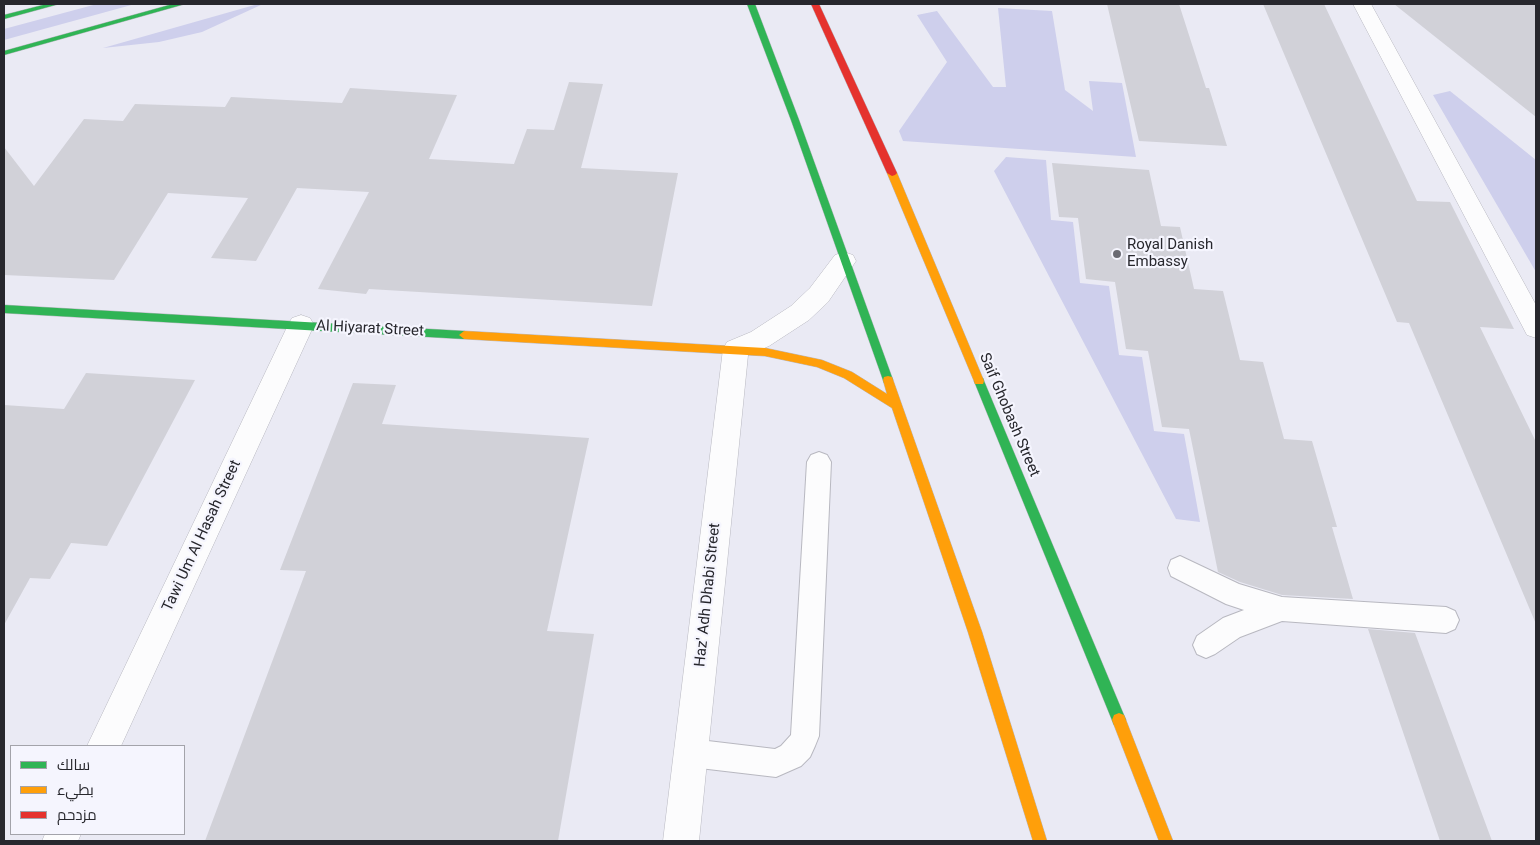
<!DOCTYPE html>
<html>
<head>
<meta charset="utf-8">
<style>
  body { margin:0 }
  #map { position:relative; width:1540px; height:845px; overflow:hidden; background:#eaeaf4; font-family:Roboto,Cairo,sans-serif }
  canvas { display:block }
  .frame { position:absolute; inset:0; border:5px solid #27272d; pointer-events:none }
  .legend { position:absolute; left:10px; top:745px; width:175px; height:90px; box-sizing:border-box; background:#f5f5fe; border:1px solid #a3a3aa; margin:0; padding:6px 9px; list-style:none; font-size:15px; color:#27272d }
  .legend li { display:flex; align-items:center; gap:10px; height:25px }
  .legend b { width:25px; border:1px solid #a3a3aa }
</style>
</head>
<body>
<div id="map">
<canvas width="1540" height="845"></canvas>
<div class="frame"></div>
<ul class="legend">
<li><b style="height:6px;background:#30b455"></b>سالك</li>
<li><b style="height:6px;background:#ff9f0a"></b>بطيء</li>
<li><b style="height:6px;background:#e5322d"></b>مزدحم</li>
</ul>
</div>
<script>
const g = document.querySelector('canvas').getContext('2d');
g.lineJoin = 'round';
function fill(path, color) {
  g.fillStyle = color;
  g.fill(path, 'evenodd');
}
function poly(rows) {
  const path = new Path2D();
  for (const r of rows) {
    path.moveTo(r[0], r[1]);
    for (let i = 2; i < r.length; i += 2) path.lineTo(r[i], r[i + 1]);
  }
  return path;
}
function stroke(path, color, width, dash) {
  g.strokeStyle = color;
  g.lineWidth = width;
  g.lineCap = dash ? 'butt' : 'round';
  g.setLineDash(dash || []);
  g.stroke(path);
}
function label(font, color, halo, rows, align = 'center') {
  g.font = font + ' Roboto,sans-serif';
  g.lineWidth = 4.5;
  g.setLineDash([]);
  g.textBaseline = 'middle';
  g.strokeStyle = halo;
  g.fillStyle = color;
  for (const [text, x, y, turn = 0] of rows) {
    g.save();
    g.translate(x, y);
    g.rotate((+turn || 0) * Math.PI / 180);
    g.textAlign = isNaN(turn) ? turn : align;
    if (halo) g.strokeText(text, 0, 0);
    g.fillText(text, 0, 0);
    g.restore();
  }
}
fill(poly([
  [97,4,135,4,4,40,4,29],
  [258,4,263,4,202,32,159,42,103,48],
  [998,8,1052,11,1065,90,1093,111,1089,81,1122,83,1136,157,903,141,899,131,947,62,917,15,937,11,993,87,1006,87],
  [1450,91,1536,160,1536,272,1433,95],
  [1006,157,1046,160,1051,220,1073,222,1080,283,1109,286,1119,355,1142,357,1154,431,1184,434,1200,522,1176,519,994,171]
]), '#cecfec');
fill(poly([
  [1107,4,1179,4,1206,88,1209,88,1227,146,1139,141],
  [1263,4,1324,4,1417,201,1450,202,1514,329,1480,327,1536,442,1536,624,1409,323,1397,322],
  [1394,4,1536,4,1536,117],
  [569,82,603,84,581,168,678,173,652,306,369,289,366,294,318,289,369,192,297,188,256,261,211,258,248,198,168,193,114,280,4,275,4,147,34,186,84,119,123,121,135,104,225,107,231,97,342,103,350,88,457,95,429,159,514,164,527,129,554,130],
  [1052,163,1149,170,1161,226,1180,227,1194,289,1223,291,1240,360,1263,362,1284,439,1312,441,1337,527,1332,527,1353,599,1282,595,1240,582,1218,572,1189,429,1162,427,1148,351,1126,349,1115,282,1086,279,1078,218,1059,217],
  [86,373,195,380,107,546,71,543,50,579,30,578,4,625,4,405,64,409],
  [353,383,396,385,382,424,589,438,547,631,594,634,558,841,205,841,306,571,280,570],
  [1368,629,1415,633,1492,841,1440,841]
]), '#d1d1d8');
const lane = poly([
  [819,452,827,455,831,462,819,736,815,746,810,757,801,766,776,777,691,767,681,763,677,753,681,743,691,739,775,749,781,746,791,735,807,462,811,455,819,452],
  [1180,556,1239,584,1282,597,1446,607,1455,611,1459,620,1455,629,1446,633,1282,621,1240,637,1215,654,1206,658,1197,654,1193,645,1197,636,1223,618,1244,610,1226,604,1171,576,1168,568,1171,560,1180,556]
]);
const street = poly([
  [1353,4,1371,4,1536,305,1536,338,1527,335,1353,4],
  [844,252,853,255,856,261,828,302,809,320,769,346,748,355,699,841,663,841,723,349,727,342,751,332,791,306,810,288,835,255,844,252],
  [301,315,310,318,314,325,121,746,87,746,288,325,292,318,301,315],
  [45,834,81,834,78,841,42,841,45,834]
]);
const fast = poly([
  [47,4,59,4,4,19,4,15,47,4],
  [173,4,185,4,4,55,4,51,173,4],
  [747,4,755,4,799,120,893,380,892,383,888,384,884,383,883,380,791,120,747,4],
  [4,305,464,331,469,335,464,339,4,313,4,305],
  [979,377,983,378,984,381,1126,720,1124,725,1119,727,1114,725,974,381,975,378,979,377]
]);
const slow = poly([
  [892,170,897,173,984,381,983,384,975,384,974,381,887,173,892,170],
  [464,331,765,348,822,360,852,372,887,394,883,380,884,377,888,376,892,377,982,632,1047,841,1033,841,968,632,892,408,844,378,817,367,765,356,464,339,459,335,464,331],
  [1119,713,1124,715,1173,841,1159,841,1112,720,1114,715,1119,713]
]);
const jam = poly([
  [811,4,819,4,897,173,895,175,892,176,887,173,811,4]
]);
stroke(lane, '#b8b8c0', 2);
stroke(street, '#b8b8c0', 1);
stroke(fast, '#b8b8c0', 1);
stroke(slow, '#b8b8c0', 1);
stroke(jam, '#b8b8c0', 1);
fill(lane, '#fcfcfd');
fill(street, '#fcfcfd');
fill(fast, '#30b455');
fill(slow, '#ff9f0a');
fill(jam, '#e5322d');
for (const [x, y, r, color] of [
  [1117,254,5,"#6b6b73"]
]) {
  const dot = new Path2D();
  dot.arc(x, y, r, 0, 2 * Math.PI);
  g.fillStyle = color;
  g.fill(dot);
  stroke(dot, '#f5f5fe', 2);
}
label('15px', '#27272d', '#f5f5fe', [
  ["Royal Danish",1127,245],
  ["Embassy",1127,262]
], 'left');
label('15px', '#27272d', '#f5f5fe', [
  ["Al Hiyarat Street",370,329,3],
  ["Saif Ghobash Street",1009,415,67],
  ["Tawi Um Al Hasah Street",202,536,-65],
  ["Haz' Adh Dhabi Street",708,595,-84]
]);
</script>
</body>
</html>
